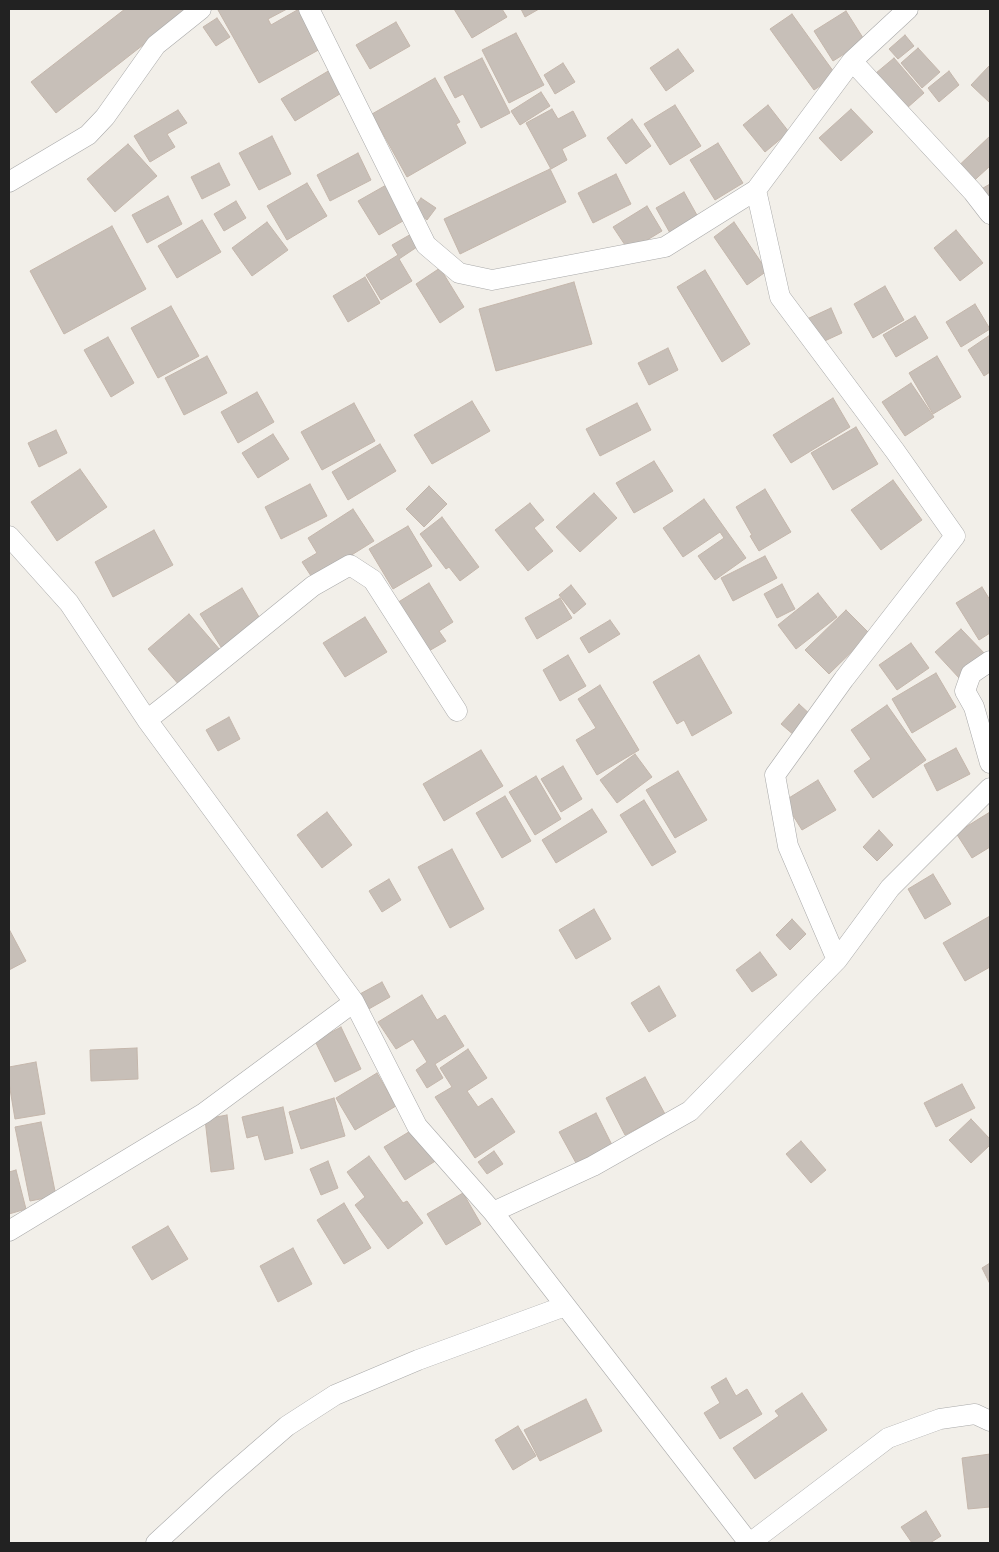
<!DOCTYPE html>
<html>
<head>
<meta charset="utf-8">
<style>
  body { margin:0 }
  #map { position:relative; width:999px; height:1552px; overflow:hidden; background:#f2efe9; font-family:Arial,sans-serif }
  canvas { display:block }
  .frame { position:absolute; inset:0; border:10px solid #222; pointer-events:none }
</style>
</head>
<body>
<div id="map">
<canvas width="999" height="1552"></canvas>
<div class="frame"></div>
</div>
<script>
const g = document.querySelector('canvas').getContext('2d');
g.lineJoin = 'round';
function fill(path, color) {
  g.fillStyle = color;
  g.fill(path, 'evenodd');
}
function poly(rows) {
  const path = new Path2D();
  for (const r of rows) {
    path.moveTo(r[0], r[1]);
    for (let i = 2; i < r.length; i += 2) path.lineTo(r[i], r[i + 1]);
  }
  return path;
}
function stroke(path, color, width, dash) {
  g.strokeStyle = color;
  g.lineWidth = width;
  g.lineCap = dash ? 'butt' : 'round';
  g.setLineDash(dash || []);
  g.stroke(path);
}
const building = poly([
  [125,9,189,9,56,113,31,82,125,9],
  [221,9,287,9,268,19,271,25,299,9,322,48,259,83,218,10,221,9],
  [454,9,502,9,507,17,472,38,454,9],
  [521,9,539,9,525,17,521,9],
  [846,11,865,41,833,61,814,31,846,11],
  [792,14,836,75,814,90,770,29,792,14],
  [217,18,230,37,216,46,203,27,217,18],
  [396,22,410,46,370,69,356,45,396,22],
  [516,33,544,85,509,103,482,50,516,33],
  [905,35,914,46,898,59,889,49,905,35],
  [918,48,940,72,922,88,901,63,918,48],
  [678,49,694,71,666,91,650,68,678,49],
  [482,58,510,113,481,128,463,94,455,98,444,77,482,58],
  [894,58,924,93,907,108,876,73,894,58],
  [563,63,575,82,555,94,544,75,563,63],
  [990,65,990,103,971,85,990,65],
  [330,70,343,92,295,121,281,99,330,70],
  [949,71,959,85,939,102,928,88,949,71],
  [435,78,460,122,456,124,466,143,407,177,372,114,435,78],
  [541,92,550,106,520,125,511,111,541,92],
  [675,105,701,146,670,165,644,124,675,105],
  [768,105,789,132,765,152,743,125,768,105],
  [552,109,558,119,573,111,586,136,562,149,567,160,551,169,526,123,552,109],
  [851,109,873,132,841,161,819,138,851,109],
  [178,110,187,123,167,134,175,147,150,162,134,136,178,110],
  [632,119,651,146,626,164,607,138,632,119],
  [272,136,291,174,259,190,239,153,272,136],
  [990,136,990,166,966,188,951,173,990,136],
  [718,143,743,183,715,200,690,160,718,143],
  [128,144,157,176,115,212,87,179,128,144],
  [358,153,371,180,330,201,317,175,358,153],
  [219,163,230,185,202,199,191,177,219,163],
  [550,169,566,202,460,254,444,219,550,169],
  [616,174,631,204,593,223,578,193,616,174],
  [307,183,327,216,287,240,267,206,307,183],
  [388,184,408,218,379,235,358,201,388,184],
  [990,184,990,212,978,191,990,184],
  [684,192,698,217,670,233,656,208,684,192],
  [168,196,182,224,147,243,132,215,168,196],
  [421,198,436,208,427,220,413,209,421,198],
  [236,201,246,218,224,231,214,214,236,201],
  [647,206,662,231,629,251,613,227,647,206],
  [202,220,221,252,177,278,158,246,202,220],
  [267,222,288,250,252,276,232,248,267,222],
  [734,222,767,271,747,285,714,237,734,222],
  [112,226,146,289,64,334,30,271,112,226],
  [956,230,983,263,960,281,934,248,956,230],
  [413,233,420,245,399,259,412,281,381,300,366,275,398,255,392,245,413,233],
  [440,268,464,307,440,323,416,284,440,268],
  [705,270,750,344,722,362,677,287,705,270],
  [365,277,380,303,348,322,333,296,365,277],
  [574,282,592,344,496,371,479,309,574,282],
  [885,286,904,320,873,338,854,304,885,286],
  [975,304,990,329,961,347,946,322,975,304],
  [171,306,199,356,158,378,131,328,171,306],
  [831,308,842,333,818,344,807,319,831,308],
  [915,316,928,338,896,357,883,335,915,316],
  [990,335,990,372,984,376,968,350,990,335],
  [108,337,134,383,111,397,84,350,108,337],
  [668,348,678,370,649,385,638,363,668,348],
  [207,356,227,393,184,415,165,378,207,356],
  [937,356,961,397,933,414,909,373,937,356],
  [911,383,934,417,905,436,882,402,911,383],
  [257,392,274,422,238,443,221,412,257,392],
  [833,398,850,427,791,463,773,435,833,398],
  [472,401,490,431,432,464,414,435,472,401],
  [354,403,375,441,322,470,301,432,354,403],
  [637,403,651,430,600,456,586,429,637,403],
  [856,427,878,464,833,490,811,453,856,427],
  [56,430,67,453,39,467,28,443,56,430],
  [273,434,289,459,258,478,242,453,273,434],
  [380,444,396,471,348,500,332,472,380,444],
  [654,461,673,491,634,513,616,483,654,461],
  [80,469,107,507,57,541,31,502,80,469],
  [893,480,922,520,881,550,851,510,893,480],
  [310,484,327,516,281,539,265,507,310,484],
  [429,486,447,504,424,527,406,509,429,486],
  [765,489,791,532,759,551,750,536,752,535,736,507,765,489],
  [594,493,617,518,580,552,556,527,594,493],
  [704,499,746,558,715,580,698,556,724,538,720,532,683,557,663,528,704,499],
  [530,503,544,520,534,528,553,551,528,571,495,530,530,503],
  [353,509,374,541,313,579,302,562,317,553,308,538,353,509],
  [442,517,479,567,460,581,449,567,446,569,420,534,442,517],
  [408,526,432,566,393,589,369,549,408,526],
  [154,530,173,565,113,597,95,562,154,530],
  [765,556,777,578,733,601,721,578,765,556],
  [429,583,453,622,439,631,446,641,422,655,392,606,429,583],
  [782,584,795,609,777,618,764,594,782,584],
  [571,585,586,604,574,614,559,595,571,585],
  [982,587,990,600,990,633,979,640,956,603,982,587],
  [242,588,262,622,221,647,200,614,242,588],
  [818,593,837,617,796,649,778,625,818,593],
  [560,598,572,618,537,639,525,618,560,598],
  [846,610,870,634,829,674,805,650,846,610],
  [189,614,221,651,180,686,148,649,189,614],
  [365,617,387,652,345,677,323,643,365,617],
  [610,620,620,634,589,653,580,638,610,620],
  [961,629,986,655,960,679,935,652,961,629],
  [911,643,929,668,897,690,879,665,911,643],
  [568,655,586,686,560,701,543,670,568,655],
  [699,655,732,713,692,736,684,720,677,724,653,682,699,655],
  [936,673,956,707,912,733,892,699,936,673],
  [600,685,639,750,597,775,576,740,596,728,578,699,600,685],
  [799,704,813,717,795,736,781,724,799,704],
  [887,705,926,760,873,798,854,771,871,759,851,730,887,705],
  [229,717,240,739,218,751,206,730,229,717],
  [956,748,970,774,937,791,924,765,956,748],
  [481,750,503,786,444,821,423,784,481,750],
  [635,754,652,777,617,803,600,780,635,754],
  [563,766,582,799,561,812,541,779,563,766],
  [678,771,707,820,675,838,646,790,678,771],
  [536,776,561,819,535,835,509,792,536,776],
  [818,780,836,810,802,830,784,801,818,780],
  [505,796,531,841,502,858,476,813,505,796],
  [644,800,676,852,652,866,620,815,644,800],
  [592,809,607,832,556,863,542,840,592,809],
  [327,812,352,845,322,868,297,835,327,812],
  [990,812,990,847,972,858,956,833,990,812],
  [879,830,893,845,877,861,863,847,879,830],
  [452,849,484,909,450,928,418,867,452,849],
  [933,874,951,904,925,919,908,889,933,874],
  [389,879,401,900,382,912,369,891,389,879],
  [594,909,611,939,576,959,559,930,594,909],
  [990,916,990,967,965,981,943,943,990,916],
  [792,919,806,934,790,950,776,935,792,919],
  [9,929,26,961,9,970,9,929],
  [760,952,777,975,752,992,736,970,760,952],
  [382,982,390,997,367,1010,358,995,382,982],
  [659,986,676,1016,649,1032,631,1003,659,986],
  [422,995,437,1020,445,1015,464,1046,435,1064,443,1078,427,1088,416,1070,427,1062,413,1039,396,1049,378,1022,422,995],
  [341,1027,361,1069,335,1082,315,1041,341,1027],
  [137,1048,138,1079,91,1081,90,1050,137,1048],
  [468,1049,487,1078,467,1091,478,1107,492,1098,515,1132,475,1158,435,1097,452,1087,440,1068,468,1049],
  [36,1062,45,1114,15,1119,9,1083,9,1067,36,1062],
  [377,1073,396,1106,355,1130,336,1098,377,1073],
  [645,1077,665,1114,625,1135,606,1098,645,1077],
  [962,1084,975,1108,936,1127,924,1103,962,1084],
  [334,1098,345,1136,301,1149,289,1112,334,1098],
  [283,1107,293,1153,265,1160,258,1135,247,1138,242,1117,283,1107],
  [596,1113,612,1145,576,1163,559,1132,596,1113],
  [227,1115,234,1169,211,1172,205,1119,227,1115],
  [971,1119,990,1139,990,1145,971,1163,949,1140,971,1119],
  [41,1122,56,1196,30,1201,15,1127,41,1122],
  [417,1127,437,1160,405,1180,384,1147,417,1127],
  [801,1141,826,1170,811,1183,786,1154,801,1141],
  [494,1151,503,1164,487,1174,478,1162,494,1151],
  [369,1156,403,1203,407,1201,423,1223,388,1249,355,1205,365,1197,347,1172,369,1156],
  [328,1161,338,1188,321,1195,310,1169,328,1161],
  [16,1170,26,1209,9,1214,9,1172,16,1170],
  [463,1193,481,1224,446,1245,427,1214,463,1193],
  [344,1203,371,1248,344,1264,317,1220,344,1203],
  [168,1226,188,1259,152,1280,132,1247,168,1226],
  [293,1248,312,1284,278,1302,260,1266,293,1248],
  [990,1263,990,1284,982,1268,990,1263],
  [726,1378,736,1396,747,1389,762,1414,720,1439,704,1413,720,1403,711,1387,726,1378],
  [802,1393,827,1430,755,1479,733,1448,779,1416,775,1411,802,1393],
  [586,1399,602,1431,540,1461,524,1430,586,1399],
  [518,1426,536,1456,513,1470,495,1440,518,1426],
  [990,1454,990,1507,968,1509,962,1458,990,1454],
  [926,1511,941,1536,930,1543,912,1543,901,1527,926,1511]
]);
fill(building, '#c7bfb8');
stroke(building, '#c4b6ab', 1);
const street = poly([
  [309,9,426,245,459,273,492,280,665,247,756,190],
  [852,61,973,192,990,214],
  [9,182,88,135,105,117,156,45,201,9],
  [9,536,69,603,147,720,354,1002,417,1126,493,1212,593,1166,690,1111,837,960,788,846,775,775,844,679,955,536,895,451,780,297,756,190,852,61,908,9],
  [990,661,971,674,965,691,974,707,990,763],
  [147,720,180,694,313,586,350,565,373,580,457,711],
  [837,960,890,888,990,788],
  [493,1212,749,1543],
  [9,1231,204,1113,354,1002],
  [156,1543,220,1484,287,1426,335,1395,418,1360,565,1306],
  [750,1543,888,1438,940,1419,975,1414,990,1421]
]);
stroke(street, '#a9a9a9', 21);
stroke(street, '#fff', 20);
</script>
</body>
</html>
